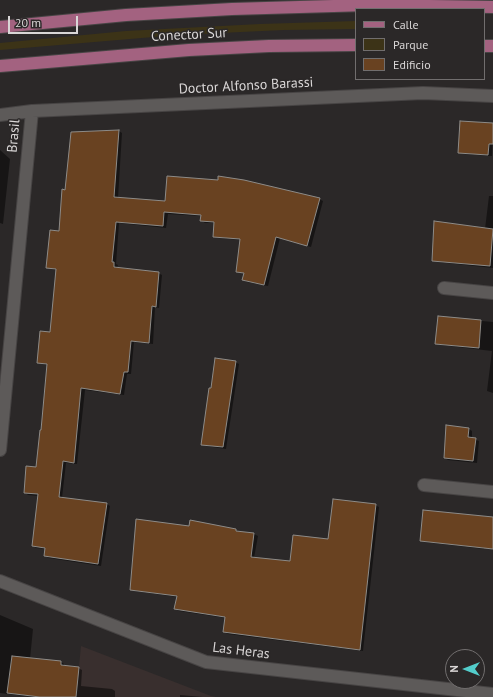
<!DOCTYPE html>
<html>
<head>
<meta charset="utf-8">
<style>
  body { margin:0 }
  #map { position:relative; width:493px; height:697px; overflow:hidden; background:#2b2828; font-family:"PT Sans",sans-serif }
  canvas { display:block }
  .legend { position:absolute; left:355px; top:8px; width:130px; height:72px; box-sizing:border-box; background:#2b2828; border:1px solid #716e6e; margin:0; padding:5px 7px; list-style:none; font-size:12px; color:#d9d6d6 }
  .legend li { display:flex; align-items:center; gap:8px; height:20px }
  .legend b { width:20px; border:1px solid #716e6e }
  .north { position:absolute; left:445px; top:649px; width:40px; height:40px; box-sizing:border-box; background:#2b2828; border:1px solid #716e6e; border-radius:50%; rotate:270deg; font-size:11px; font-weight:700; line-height:16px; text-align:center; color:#d9d6d6 }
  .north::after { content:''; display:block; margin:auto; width:14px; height:18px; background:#53cdcb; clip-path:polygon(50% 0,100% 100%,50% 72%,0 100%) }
  .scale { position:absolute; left:8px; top:16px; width:70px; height:18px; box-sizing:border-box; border:2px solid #d9d6d6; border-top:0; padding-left:5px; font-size:12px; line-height:14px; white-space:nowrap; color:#d9d6d6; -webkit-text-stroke:3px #2b2828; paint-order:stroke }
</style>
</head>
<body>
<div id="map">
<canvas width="493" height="697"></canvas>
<ul class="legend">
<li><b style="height:5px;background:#a36280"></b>Calle</li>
<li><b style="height:11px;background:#3c3317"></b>Parque</li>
<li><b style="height:11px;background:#694221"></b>Edificio</li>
</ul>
<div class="north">N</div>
<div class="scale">20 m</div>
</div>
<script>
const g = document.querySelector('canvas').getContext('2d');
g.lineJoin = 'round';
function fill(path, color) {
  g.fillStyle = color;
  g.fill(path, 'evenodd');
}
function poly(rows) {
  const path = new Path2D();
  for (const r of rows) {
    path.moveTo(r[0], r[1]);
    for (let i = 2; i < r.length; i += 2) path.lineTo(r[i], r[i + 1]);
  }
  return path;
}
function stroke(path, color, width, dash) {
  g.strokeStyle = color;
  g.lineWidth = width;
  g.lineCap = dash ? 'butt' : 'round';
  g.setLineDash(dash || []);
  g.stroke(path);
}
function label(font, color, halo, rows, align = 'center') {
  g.font = font + ' "PT Sans",sans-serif';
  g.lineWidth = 3;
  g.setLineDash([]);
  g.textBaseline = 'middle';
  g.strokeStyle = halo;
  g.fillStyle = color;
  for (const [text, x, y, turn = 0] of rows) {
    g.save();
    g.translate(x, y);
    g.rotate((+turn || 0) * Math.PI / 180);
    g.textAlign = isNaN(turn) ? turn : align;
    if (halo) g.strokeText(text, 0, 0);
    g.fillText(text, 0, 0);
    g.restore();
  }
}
fill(poly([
  [81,646,211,696,216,697,76,697]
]), '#392f2e');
fill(poly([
  [356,21,356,29,284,30,177,35,0,50,0,43,126,31,260,24]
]), '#3c3317');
fill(poly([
  [493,124,492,156,463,154,459,152],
  [119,131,122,133,118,198,166,202,319,199,323,201,311,247,280,238,268,286,247,282,243,280,245,274,237,271,241,240,218,238,214,236,215,223,205,223,201,220,201,216,168,214,166,228,119,223,116,264,118,265,117,268,158,273,162,275,159,308,155,307,153,344,134,342,131,374,127,374,124,395,85,390,77,464,66,463,62,498,107,504,110,506,101,566,49,558,45,556,46,549,36,548,33,546,38,496,28,495,25,492,37,468,42,431,48,365,42,364,38,362,51,333,57,270,51,269,47,267,60,232,66,191],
  [0,150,10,159,3,224,0,223],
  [489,196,493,196,493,268,437,262,433,260,485,229],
  [439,317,493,322,493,393,487,391,492,351,440,345,436,343],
  [235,362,239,364,226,449,206,446,202,444,212,389],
  [469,429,472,431,472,438,479,441,477,463,448,460,445,458],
  [375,505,379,507,363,651,228,634,224,632,226,618,179,611,175,609,177,597,135,591,131,589,189,527,236,530,240,533,254,534,258,536,254,558,291,562,329,540],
  [487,519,484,549,424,542,421,540],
  [0,615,33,629,30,659,61,662,64,664,64,666,78,668,82,670,81,686,112,689,115,691,115,697,33,697,0,693],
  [180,695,203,697,180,697]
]), '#0007');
const building = poly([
  [460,121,493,123,493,144,489,144,488,155,458,153,460,121],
  [119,130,114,197,165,201,167,176,218,180,218,176,244,180,320,198,307,246,276,237,264,285,242,280,244,273,236,272,240,239,213,237,214,222,200,221,201,215,164,212,163,226,116,222,112,262,114,262,114,267,159,272,156,307,152,306,149,343,131,341,128,372,124,372,120,394,81,388,74,463,63,461,59,497,107,503,98,564,44,556,45,548,32,546,38,494,24,493,26,466,36,467,40,430,41,430,47,364,37,363,40,331,50,332,56,269,46,268,50,230,59,231,62,189,65,190,71,132,119,130],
  [434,221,493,229,490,266,432,261,434,221],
  [438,316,481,320,479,348,435,344,438,316],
  [215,358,236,361,223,447,201,445,209,388,211,388,215,358],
  [446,425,469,428,468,437,476,438,473,461,444,458,446,425],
  [333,499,376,504,360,650,223,632,225,617,174,609,177,596,130,590,136,519,189,526,190,520,236,529,236,531,254,533,251,557,290,561,293,535,328,539,333,499],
  [423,510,493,517,493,549,420,541,423,510],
  [12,656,61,661,61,665,79,667,76,697,40,697,7,693,12,656]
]);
fill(building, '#694221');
stroke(building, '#8d8b88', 1);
const street = poly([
  [0,115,32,111,423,93,493,96],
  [444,288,493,293],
  [0,450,32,111],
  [424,485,493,492],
  [0,581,206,662,493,694]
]);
const primary = poly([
  [0,27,126,15,232,9,367,5,493,7],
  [484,46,493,46],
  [0,66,189,50,269,46,356,45]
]);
stroke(street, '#474444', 14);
stroke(primary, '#474444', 14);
stroke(street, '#5d5a59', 12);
stroke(primary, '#a36280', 12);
label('14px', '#d9d6d6', '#2b2828', [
  ["Conector Sur",189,35,-3],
  ["Doctor Alfonso Barassi",246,86,-3],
  ["Brasil",14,136,-85],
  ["Las Heras",241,651,7]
]);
</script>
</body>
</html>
